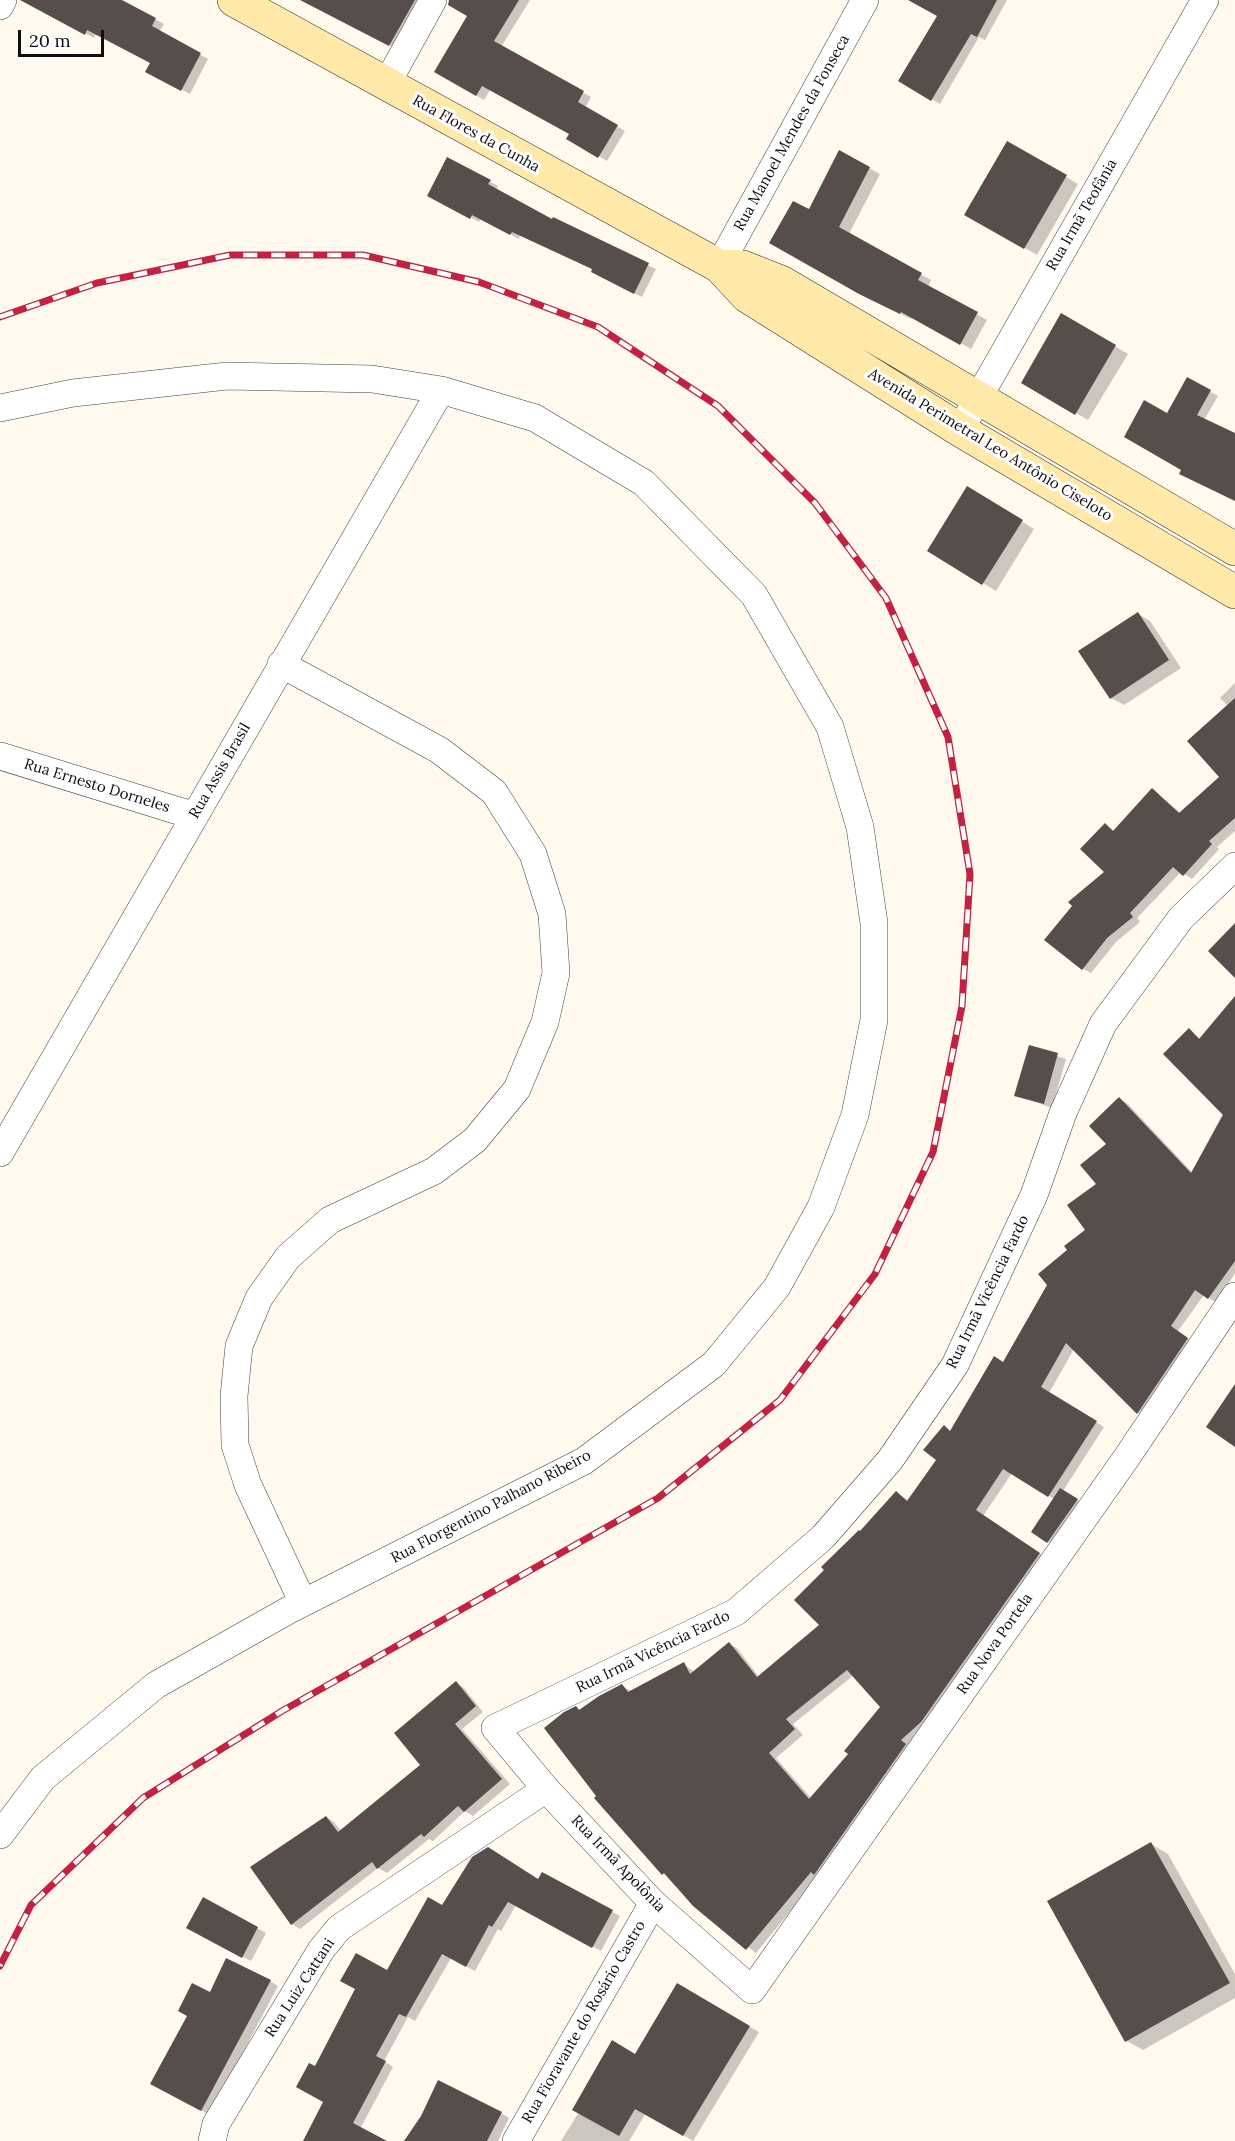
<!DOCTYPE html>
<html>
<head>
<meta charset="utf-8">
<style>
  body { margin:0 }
  #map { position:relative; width:1235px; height:2141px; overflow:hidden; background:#fff9ee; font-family:Lora,serif }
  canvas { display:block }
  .scale { position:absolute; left:18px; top:30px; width:86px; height:27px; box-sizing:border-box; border:3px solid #0e0e0e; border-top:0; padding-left:8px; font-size:18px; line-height:21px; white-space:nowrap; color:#0e0e0e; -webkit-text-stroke:4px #fff; paint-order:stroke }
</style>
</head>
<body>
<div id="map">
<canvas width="1235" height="2141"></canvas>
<div class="scale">20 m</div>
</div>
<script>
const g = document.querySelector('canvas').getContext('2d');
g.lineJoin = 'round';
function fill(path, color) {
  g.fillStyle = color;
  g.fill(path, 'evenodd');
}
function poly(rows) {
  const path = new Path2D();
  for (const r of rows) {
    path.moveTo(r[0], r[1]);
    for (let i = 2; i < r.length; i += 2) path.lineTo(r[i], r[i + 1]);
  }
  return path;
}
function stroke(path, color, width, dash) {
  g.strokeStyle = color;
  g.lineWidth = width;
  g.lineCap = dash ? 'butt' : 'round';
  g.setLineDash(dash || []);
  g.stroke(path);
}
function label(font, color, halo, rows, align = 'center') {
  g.font = font + ' Lora,serif';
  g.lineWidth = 6;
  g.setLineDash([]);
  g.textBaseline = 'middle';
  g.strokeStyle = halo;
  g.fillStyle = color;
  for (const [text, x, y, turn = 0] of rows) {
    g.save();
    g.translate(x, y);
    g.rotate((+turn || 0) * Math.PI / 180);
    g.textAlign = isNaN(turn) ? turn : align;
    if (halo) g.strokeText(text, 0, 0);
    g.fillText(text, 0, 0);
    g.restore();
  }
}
fill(poly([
  [43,0,119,0,164,24,159,32,208,59,190,94,147,71,152,63,96,34,94,38,39,8],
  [301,0,430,0,403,52],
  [472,0,530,0,501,47,591,97,585,108,625,131,607,161,568,138,571,134,490,90,484,100,436,71,469,16],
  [932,0,1007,0,985,40,979,37,940,104,900,81,939,15],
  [1008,143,1078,184,1037,255,966,214],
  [839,152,880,174,849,234,931,280,928,287,987,320,971,349,912,316,911,319,871,300,809,212],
  [448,159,498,186,496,190,553,221,656,269,642,297,601,277,594,270,520,235,519,239,481,218,479,222,429,195],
  [1062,315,1128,354,1088,420,1023,382],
  [1187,379,1218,396,1204,420,1235,435,1235,504,1235,501,1183,469,1167,415],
  [980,495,1034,529,996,591,929,550],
  [1138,614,1150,621,1181,668,1124,705,1111,698],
  [1235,683,1235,831,1217,847,1219,849,1192,879,1181,872,1137,918,1140,922,1116,942,1091,973,1083,969,1106,872,1105,825,1114,831,1152,790,1181,813,1221,777,1228,706,1220,698],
  [1235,1012,1235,1273,1217,1303,1204,1295,1178,1331,1195,1344,1146,1418,1138,1413,1074,1349,1049,1393,1104,1427,1063,1491,1085,1505,1056,1547,1033,1532,1054,1499,1012,1473,983,1516,1048,1559,819,1876,756,1953,694,1905,663,1873,598,1796,576,1708,581,1711,622,1686,631,1691,684,1664,694,1672,729,1644,737,1648,759,1677,821,1626,861,1533,897,1493,909,1501,938,1460,944,1427,951,1431,1004,1364,1069,1250,1088,1230,1120,1099,1128,1104,1192,1172,1223,1113,1189,1030,1201,1039],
  [854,1675,882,1707,850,1754,812,1799,776,1758,803,1735,793,1724],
  [1030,1047,1066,1059,1052,1108,1016,1095],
  [456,1683,464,1688,483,1712,462,1729,510,1784,473,1816,465,1811,433,1841,429,1839,387,1873,378,1868,300,1929,292,1924,252,1868,326,1817,334,1822,341,1831,422,1765],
  [1151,1844,1168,1854,1235,1974,1235,1998,1143,2050,1127,2041],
  [543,1874,620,1916,601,1951,516,1905,501,1931,498,1929,475,1971,451,1958,415,2021,408,2017,384,2061,393,2067,360,2129,386,2141,319,2141,325,2102,315,2068,388,1972,443,1907,539,1880],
  [204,1899,266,1933,251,1961,188,1928],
  [270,1981,278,1986,210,2115,152,2084,210,1994],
  [678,1985,759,2032,693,2141,646,2113,629,2141,561,2141,579,2112,636,2056],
  [501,2113,509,2118,498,2141,407,2141]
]), '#0003');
fill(poly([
  [20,0,122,0,156,18,152,26,201,53,181,91,145,72,150,63,87,30,85,35],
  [300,0,415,0,389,46],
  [449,0,519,0,494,41,584,91,578,102,618,125,598,158,566,139,569,134,482,86,476,96,434,72,467,16,448,5],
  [908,0,997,0,977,37,971,34,931,101,898,81,937,16],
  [1007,141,1067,175,1024,249,964,215],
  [839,150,870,167,839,227,922,273,918,280,978,312,960,345,901,312,900,314,859,294,769,243,793,201,809,209],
  [447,157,491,180,488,184,552,219,553,217,649,263,634,294,591,272,592,269,512,232,510,235,472,215,470,219,427,196],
  [1061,313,1116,345,1075,415,1021,383],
  [1187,377,1211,390,1197,415,1235,433,1235,501,1179,474,1181,470,1124,437,1144,400,1167,413],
  [967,486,1023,520,982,585,927,551],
  [1138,612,1169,660,1110,699,1078,651],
  [1235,698,1235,818,1209,841,1212,844,1183,876,1173,867,1130,913,1133,917,1107,938,1082,970,1044,940,1072,906,1068,902,1104,872,1080,849,1105,823,1113,831,1152,788,1179,813,1219,777,1187,741],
  [1235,923,1235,978,1208,951],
  [1235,996,1235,1261,1208,1299,1195,1290,1171,1326,1188,1338,1137,1414,1066,1343,1041,1387,1097,1421,1048,1497,1003,1469,976,1510,1040,1553,921,1722,901,1740,906,1744,814,1875,811,1872,746,1950,693,1906,664,1873,662,1875,594,1798,596,1796,544,1728,564,1712,576,1706,579,1710,599,1696,622,1684,628,1692,684,1662,690,1674,729,1642,757,1677,819,1625,794,1600,824,1570,821,1567,859,1530,860,1531,896,1491,907,1501,936,1460,923,1450,944,1425,950,1431,994,1356,1003,1362,1047,1285,1038,1274,1067,1250,1064,1246,1085,1230,1067,1205,1096,1184,1080,1165,1106,1144,1089,1126,1119,1097,1191,1173,1223,1115,1163,1054,1189,1028,1199,1039],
  [847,1670,880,1707,844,1751,848,1754,809,1799,769,1753,795,1729,786,1719],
  [1029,1045,1058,1053,1044,1104,1014,1096],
  [1235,1384,1235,1447,1206,1427],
  [1060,1488,1078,1499,1047,1543,1031,1532],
  [456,1681,476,1706,455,1724,502,1779,464,1812,458,1806,424,1837,421,1834,377,1869,372,1862,291,1925,250,1867,326,1816,338,1832,420,1765,394,1733],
  [1151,1842,1230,1983,1125,2042,1047,1901],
  [488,1847,538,1879,542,1872,613,1910,592,1948,508,1902,492,1927,489,1925,466,1967,442,1954,406,2017,399,2014,376,2056,386,2061,353,2123,387,2141,303,2141,323,2102,296,2087,309,2063,315,2066,355,1989,340,1981,356,1953,387,1970,428,1897,442,1905,472,1857],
  [203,1897,258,1927,242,1958,186,1928],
  [226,1958,271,1980,201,2111,150,2084,187,2016,178,2011,192,1983,210,1992],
  [677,1983,750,2026,683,2136,635,2109,619,2136,572,2110,612,2040,635,2054],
  [438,2080,502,2112,487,2141,404,2141,421,2116]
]), '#574d4a');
const street = poly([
  [0,6,3,0],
  [386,85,433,0],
  [719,266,865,0],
  [0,408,73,393,227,376,372,379,441,390,535,418,644,483,754,595,830,727,860,827,874,923,874,1020,855,1115,821,1207,777,1287,714,1364,584,1461,289,1610,156,1685,43,1778,0,1835],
  [960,430,1205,0],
  [281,664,439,750,494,792,533,854,552,914,556,973,545,1022,517,1089,475,1140,434,1171,330,1220,288,1257,259,1298,239,1346,234,1396,235,1445,248,1485,303,1603],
  [0,756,195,816],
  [1235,866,1181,918,1103,1024,1063,1113,1034,1195,955,1365,890,1460,823,1537,736,1612,495,1728,546,1789,653,1903,752,1990,1127,1457,1235,1296],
  [0,1153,441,390],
  [212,2141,216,2124,321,1950,339,1928,546,1789],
  [516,2141,653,1903]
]);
const secondary = poly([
  [234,0,719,266,747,296,960,430,1235,592],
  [719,266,743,267,781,282,1235,549]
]);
stroke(street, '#414141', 28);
stroke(secondary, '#303030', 34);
stroke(street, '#fff', 27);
stroke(secondary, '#ffe9a9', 33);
const rail = poly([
  [0,317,97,283,230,255,363,255,479,282,598,327,718,406,815,503,886,598,948,737,970,874,962,1006,933,1152,875,1274,780,1400,658,1498,282,1711,143,1798,31,1905,0,1966]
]);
stroke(rail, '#c12242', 7);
stroke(rail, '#fff', 4.5, [14]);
label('15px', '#0e0e0e', '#fff', [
  ["Rua Manoel Mendes da Fonseca",792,133,-61],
  ["Rua Flores da Cunha",476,134,29],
  ["Rua Irmã Teofânia",1082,215,-60],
  ["Avenida Perimetral Leo Antônio Ciseloto",990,445,31],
  ["Rua Assis Brasil",220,771,-60],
  ["Rua Ernesto Dorneles",97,786,17],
  ["Rua Irmã Vicência Fardo",988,1292,-64],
  ["Rua Florgentino Palhano Ribeiro",491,1507,-28],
  ["Rua Nova Portela",995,1644,-55],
  ["Rua Irmã Vicência Fardo",653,1652,-26],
  ["Rua Irmã Apolônia",618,1864,46],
  ["Rua Luiz Cattani",300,1988,-57],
  ["Rua Fioravante do Rosário Castro",584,2022,-60]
]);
</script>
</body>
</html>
